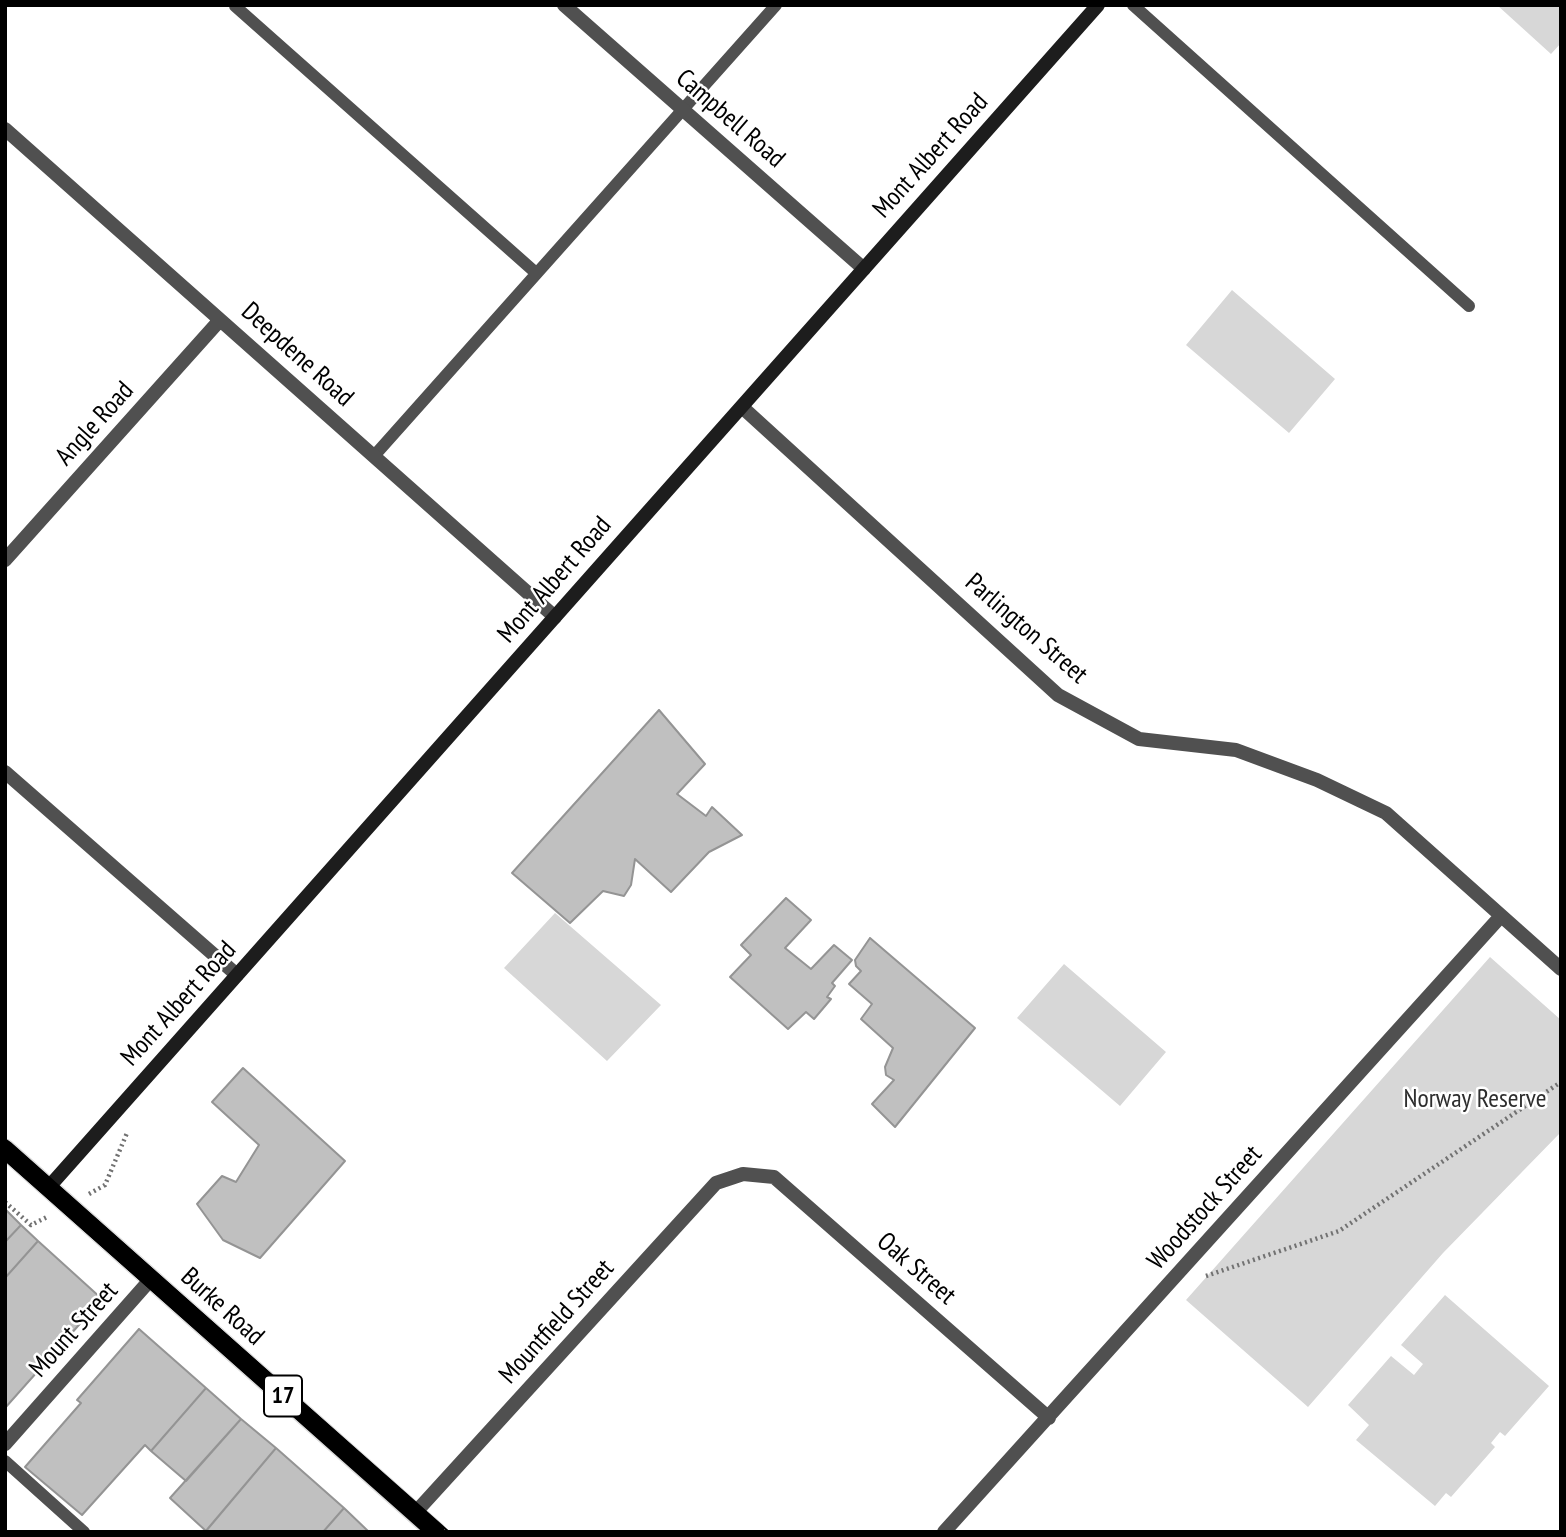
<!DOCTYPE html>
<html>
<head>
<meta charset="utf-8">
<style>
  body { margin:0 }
  #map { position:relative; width:1566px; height:1537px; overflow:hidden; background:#fff; font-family:"PT Sans Narrow",sans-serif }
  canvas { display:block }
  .frame { position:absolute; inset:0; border:7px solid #000; pointer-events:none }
</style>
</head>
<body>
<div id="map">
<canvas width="1566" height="1537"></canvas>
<div class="frame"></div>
</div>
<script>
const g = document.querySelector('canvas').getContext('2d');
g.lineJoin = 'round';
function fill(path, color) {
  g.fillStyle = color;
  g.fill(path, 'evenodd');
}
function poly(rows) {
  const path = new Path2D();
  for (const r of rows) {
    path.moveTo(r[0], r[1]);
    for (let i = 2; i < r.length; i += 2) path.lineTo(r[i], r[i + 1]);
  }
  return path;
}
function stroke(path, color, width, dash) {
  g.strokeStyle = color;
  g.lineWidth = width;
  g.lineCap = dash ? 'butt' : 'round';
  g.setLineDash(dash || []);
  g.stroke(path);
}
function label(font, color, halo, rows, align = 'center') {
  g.font = font + ' "PT Sans Narrow",sans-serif';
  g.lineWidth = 5;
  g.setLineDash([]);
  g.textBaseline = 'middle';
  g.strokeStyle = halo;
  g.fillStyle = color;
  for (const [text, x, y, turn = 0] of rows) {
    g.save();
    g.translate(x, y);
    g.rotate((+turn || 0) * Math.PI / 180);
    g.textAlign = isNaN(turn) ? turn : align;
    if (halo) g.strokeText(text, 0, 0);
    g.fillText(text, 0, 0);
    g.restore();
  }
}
fill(poly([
  [1497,5,1561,5,1561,43,1551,54],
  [1232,290,1335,379,1289,433,1186,345],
  [555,913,661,1005,607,1061,504,968],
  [1490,957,1561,1020,1561,1132,1443,1253,1308,1407,1186,1300],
  [1064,964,1166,1052,1120,1106,1017,1018],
  [1445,1295,1549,1386,1505,1436,1500,1432,1491,1443,1495,1447,1451,1497,1446,1493,1435,1506,1356,1440,1369,1425,1348,1405,1391,1356,1414,1375,1423,1364,1401,1345]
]), '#d7d7d7');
const building = poly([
  [659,710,705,764,677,794,706,816,712,807,742,835,709,852,671,892,635,859,631,885,624,896,603,891,570,923,512,873,659,710],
  [786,898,811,920,785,948,811,969,834,945,852,960,832,983,835,986,827,997,831,999,814,1019,806,1012,788,1029,730,977,751,955,741,945,786,898],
  [870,938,975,1028,895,1127,872,1104,894,1080,886,1075,885,1067,893,1048,861,1019,872,1004,849,984,861,971,856,966,855,960,870,938],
  [243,1068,345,1161,260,1258,223,1240,197,1204,222,1176,236,1182,259,1145,212,1102,243,1068],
  [5,1209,21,1225,5,1242,5,1209],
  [21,1225,38,1241,5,1278,5,1242,21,1225],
  [38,1241,102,1299,5,1408,5,1278,38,1241],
  [139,1329,206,1388,151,1451,145,1445,82,1515,25,1467,81,1403,77,1400,139,1329],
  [206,1388,241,1419,186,1481,151,1451,206,1388],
  [241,1419,276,1448,206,1531,170,1498,241,1419],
  [276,1448,344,1508,323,1532,205,1532,276,1448],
  [344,1508,369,1532,323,1532,344,1508]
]);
fill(building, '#c0c0c0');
stroke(building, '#949494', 2);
const primary = poly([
  [5,1149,436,1532]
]);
stroke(primary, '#dbdbdb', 21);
stroke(poly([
  [89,1194,105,1185,127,1133],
  [5,1202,31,1225,47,1217],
  [1206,1276,1339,1231,1561,1082]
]), '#727272', 4.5, [2, 3.5]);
stroke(poly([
  [1133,5,1469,306],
  [235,6,536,273],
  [374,456,776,5],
  [5,1461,84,1532]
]), '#505050', 12);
stroke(poly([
  [564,5,864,269],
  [5,129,555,617],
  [742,407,1058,695,1139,739,1236,750,1317,780,1386,813,1561,969],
  [5,560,220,320],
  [5,772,237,975],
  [5,1444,151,1279],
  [415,1513,716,1183,743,1174,774,1177,1049,1418],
  [944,1532,1501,916]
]), '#505050', 14);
stroke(poly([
  [48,1188,1098,5]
]), '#1d1d1d', 14);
stroke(primary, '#000', 18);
stroke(poly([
  [5,1139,449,1532],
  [5,1160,425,1532]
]), '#000', 2);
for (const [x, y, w] of [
  [283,1396,38]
]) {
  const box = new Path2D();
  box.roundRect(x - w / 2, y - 20.5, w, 41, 5);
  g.fillStyle = '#fff';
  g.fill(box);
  stroke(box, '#000', 2);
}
label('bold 24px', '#000', null, [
  ["17",283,1396]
]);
label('26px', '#000', '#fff', [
  ["Campbell Road",730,119,41],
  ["Mont Albert Road",931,156,-48],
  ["Deepdene Road",297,355,42],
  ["Angle Road",95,424,-48],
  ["Mont Albert Road",555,580,-49],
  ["Parlington Street",1026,629,41],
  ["Mont Albert Road",179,1004,-48],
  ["Woodstock Street",1205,1208,-48],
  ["Oak Street",916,1269,41],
  ["Burke Road",222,1307,42],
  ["Mountfield Street",557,1322,-48],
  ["Mount Street",74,1330,-48]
]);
label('26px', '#2e2e2e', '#fff', [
  ["Norway Reserve",1475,1100]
]);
</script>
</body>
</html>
